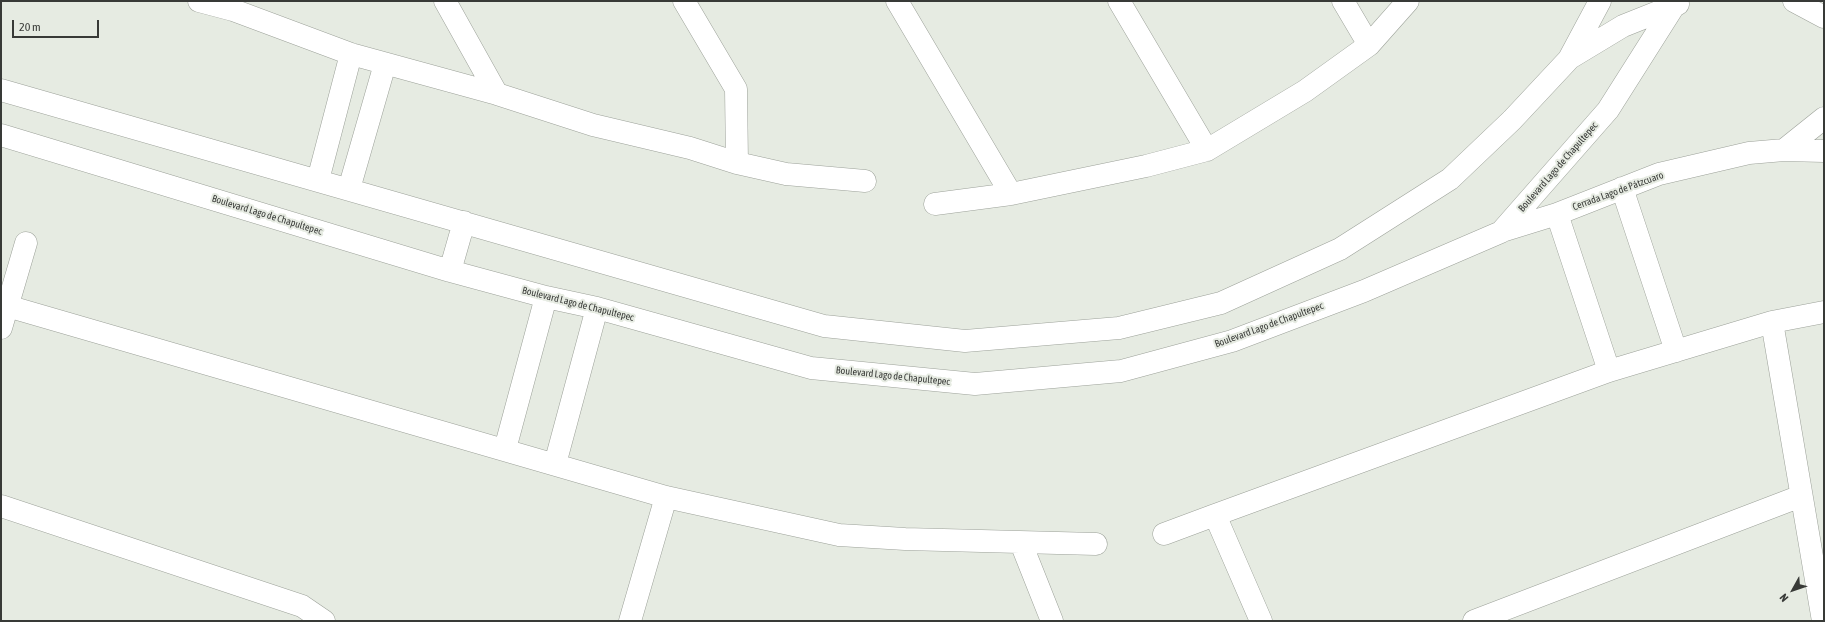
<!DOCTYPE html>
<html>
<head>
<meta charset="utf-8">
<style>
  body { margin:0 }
  #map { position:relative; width:1825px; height:622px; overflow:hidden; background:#e6ebe2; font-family:"Asap Condensed",sans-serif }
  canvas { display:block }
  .frame { position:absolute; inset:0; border:2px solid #383a37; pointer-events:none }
  .north { position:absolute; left:1773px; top:570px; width:40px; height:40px; -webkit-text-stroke:3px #e6ebe2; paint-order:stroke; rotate:230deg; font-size:11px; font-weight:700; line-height:16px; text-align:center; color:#383a37 }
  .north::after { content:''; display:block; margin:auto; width:14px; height:18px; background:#383a37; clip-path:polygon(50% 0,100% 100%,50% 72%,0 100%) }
  .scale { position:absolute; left:12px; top:20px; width:87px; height:18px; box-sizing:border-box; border:2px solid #383a37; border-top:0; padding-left:5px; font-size:12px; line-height:14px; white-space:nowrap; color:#383a37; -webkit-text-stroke:3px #e6ebe2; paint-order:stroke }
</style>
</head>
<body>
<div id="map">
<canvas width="1825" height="622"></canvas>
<div class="frame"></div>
<div class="north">N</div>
<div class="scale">20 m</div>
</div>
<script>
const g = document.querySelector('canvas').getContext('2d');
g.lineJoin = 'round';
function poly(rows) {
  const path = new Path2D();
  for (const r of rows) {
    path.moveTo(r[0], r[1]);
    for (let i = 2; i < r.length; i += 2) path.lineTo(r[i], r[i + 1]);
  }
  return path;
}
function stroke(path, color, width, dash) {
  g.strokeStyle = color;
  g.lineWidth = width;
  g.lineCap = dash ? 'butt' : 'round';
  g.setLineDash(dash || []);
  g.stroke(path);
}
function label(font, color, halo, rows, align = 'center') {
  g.font = font + ' "Asap Condensed",sans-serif';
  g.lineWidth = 4;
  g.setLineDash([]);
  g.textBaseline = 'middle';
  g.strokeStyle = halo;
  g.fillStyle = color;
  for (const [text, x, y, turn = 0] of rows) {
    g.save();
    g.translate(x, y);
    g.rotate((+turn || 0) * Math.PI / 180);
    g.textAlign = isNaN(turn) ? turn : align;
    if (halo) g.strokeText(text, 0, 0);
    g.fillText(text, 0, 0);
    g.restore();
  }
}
const minor = poly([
  [199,1,233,10,351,54,497,94,593,125,690,148,737,163,786,174,865,181],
  [445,1,497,94],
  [684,1,736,89,737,163],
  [897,1,1011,194],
  [1119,1,1207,150],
  [1343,1,1369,45],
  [1794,1,1824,17],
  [1570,58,1623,26,1678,4],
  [1,90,824,326,965,341,1119,328,1221,303,1340,249,1450,179,1512,120,1569,59,1600,1],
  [1,135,450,271,546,297,597,308,811,368,975,384,1121,371,1232,341,1364,291,1501,232,1608,110,1677,1],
  [1784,150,1824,118],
  [318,180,351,54],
  [1622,188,1676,351],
  [349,189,385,64],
  [935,204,1011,194,1146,166,1207,150,1305,91,1369,45,1408,1],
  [1557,214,1609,371],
  [1502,231,1557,214,1659,174,1749,153,1784,150,1824,151],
  [450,271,464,222],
  [7,306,666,497,839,535,905,539,1096,544],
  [1772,322,1823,621],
  [1,328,26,243],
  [505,449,546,297],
  [555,464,597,308],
  [1,506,302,606,324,621],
  [1164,534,1215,515],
  [1021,543,1052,621],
  [630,621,666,497],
  [1261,621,1215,515,1609,371,1772,322,1824,312],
  [1474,621,1801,496]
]);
stroke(minor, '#9ca199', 23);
stroke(minor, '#fff', 22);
label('10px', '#383a37', '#e6ebe2', [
  ["Boulevard Lago de Chapultepec",1558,167,-49],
  ["Cerrada Lago de Pátzcuaro",1618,191,-20],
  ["Boulevard Lago de Chapultepec",267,215,17],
  ["Boulevard Lago de Chapultepec",578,304,14],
  ["Boulevard Lago de Chapultepec",1269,325,-20],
  ["Boulevard Lago de Chapultepec",893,376,6]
]);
</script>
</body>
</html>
